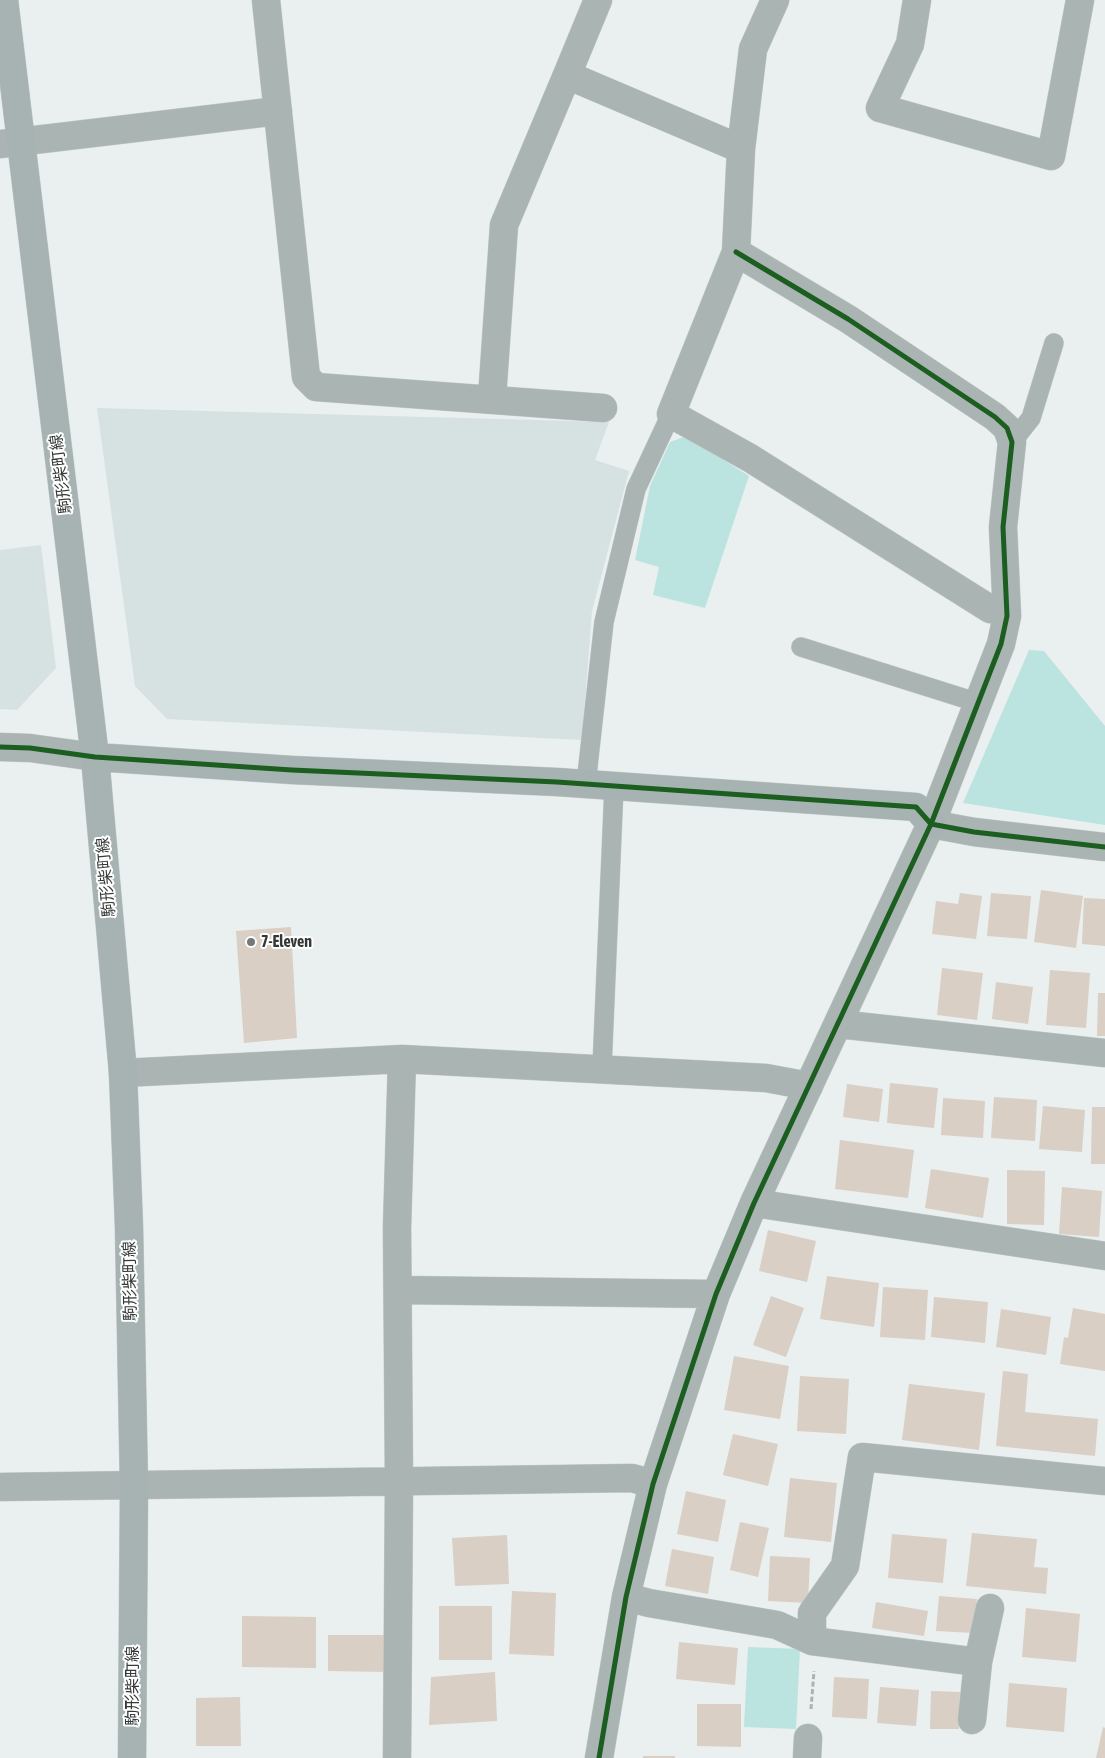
<!DOCTYPE html>
<html>
<head>
<meta charset="utf-8">
<style>
  body { margin:0 }
  canvas { display:block; background:#eaefef }
</style>
</head>
<body>
<canvas width="1105" height="1758"></canvas>
<script>
const g = document.querySelector('canvas').getContext('2d');
g.lineJoin = 'round';
function fill(path, color) {
  g.fillStyle = color;
  g.fill(path, 'evenodd');
}
function poly(rows) {
  const path = new Path2D();
  for (const r of rows) {
    path.moveTo(r[0], r[1]);
    for (let i = 2; i < r.length; i += 2) path.lineTo(r[i], r[i + 1]);
  }
  return path;
}
function stroke(path, color, width, dash) {
  g.strokeStyle = color;
  g.lineWidth = width;
  g.lineCap = dash ? 'butt' : 'round';
  g.setLineDash(dash || []);
  g.stroke(path);
}
function label(font, color, halo, rows, align = 'center') {
  g.font = font + ' "Asap Condensed","Noto Sans JP",sans-serif';
  g.lineWidth = 4;
  g.setLineDash([]);
  g.textBaseline = 'middle';
  g.strokeStyle = halo;
  g.fillStyle = color;
  for (const [text, x, y, turn = 0] of rows) {
    g.save();
    g.translate(x, y);
    g.rotate((+turn || 0) * Math.PI / 180);
    g.textAlign = isNaN(turn) ? turn : align;
    if (halo) g.strokeText(text, 0, 0);
    g.fillText(text, 0, 0);
    g.restore();
  }
}
fill(poly([
  [97,408,609,422,595,460,629,471,592,611,582,740,167,719,135,686],
  [41,545,56,668,17,710,0,709,0,550]
]), '#d6e2e1');
fill(poly([
  [686,436,749,476,705,608,653,595,659,567,635,560,650,486,670,442],
  [1029,650,1044,651,1105,726,1105,825,963,803],
  [748,1647,800,1649,796,1729,744,1727]
]), '#bbe4e1');
fill(poly([
  [1041,890,1083,896,1076,948,1034,942],
  [960,893,982,896,976,939,932,934,936,901,958,904],
  [991,893,1031,896,1027,939,987,936],
  [1084,898,1105,899,1105,946,1082,944],
  [291,927,297,1038,244,1043,236,931],
  [942,968,983,973,977,1020,937,1015],
  [1050,970,1090,973,1086,1028,1046,1025],
  [996,982,1033,987,1028,1024,992,1019],
  [1098,993,1105,993,1105,1036,1097,1036],
  [890,1083,938,1088,934,1128,887,1123],
  [847,1084,883,1089,879,1122,843,1117],
  [994,1097,1037,1100,1035,1141,991,1138],
  [943,1098,985,1101,983,1138,941,1135],
  [1043,1106,1085,1110,1082,1152,1039,1149],
  [1092,1107,1105,1107,1105,1164,1091,1164],
  [840,1140,914,1150,908,1198,835,1189],
  [931,1169,989,1178,983,1218,925,1208],
  [1007,1170,1045,1171,1044,1225,1007,1224],
  [1062,1187,1102,1191,1099,1237,1059,1234],
  [768,1230,816,1241,807,1282,759,1271],
  [827,1276,879,1283,874,1327,820,1319],
  [883,1287,928,1290,925,1340,880,1337],
  [771,1296,804,1308,786,1357,753,1345],
  [934,1297,988,1302,985,1343,931,1337],
  [1073,1308,1105,1314,1105,1371,1060,1364,1064,1337,1068,1338],
  [1001,1309,1051,1317,1046,1355,996,1347],
  [734,1356,789,1366,780,1419,724,1410],
  [1003,1371,1028,1374,1025,1412,1098,1419,1095,1456,996,1446],
  [800,1376,849,1379,846,1434,797,1431],
  [909,1384,985,1393,979,1450,902,1440],
  [733,1434,778,1444,768,1486,723,1475],
  [790,1478,837,1483,831,1542,784,1537],
  [686,1491,726,1500,718,1542,677,1534],
  [740,1522,769,1528,758,1577,730,1570],
  [972,1533,1037,1539,1034,1567,1048,1568,1046,1594,966,1586],
  [892,1534,947,1539,943,1583,888,1578],
  [507,1535,509,1584,455,1586,452,1538],
  [672,1549,714,1557,708,1594,665,1586],
  [770,1556,810,1558,808,1603,768,1601],
  [512,1591,556,1593,554,1656,509,1654],
  [939,1596,977,1599,974,1633,936,1631],
  [876,1602,928,1611,924,1636,872,1628],
  [439,1606,492,1606,492,1660,439,1660],
  [1026,1608,1080,1614,1076,1662,1022,1657],
  [242,1616,316,1617,316,1668,242,1667],
  [328,1635,388,1635,387,1672,328,1671],
  [679,1642,738,1648,735,1685,676,1679],
  [495,1672,497,1721,429,1725,431,1677],
  [834,1677,869,1679,867,1719,832,1717],
  [1009,1683,1067,1688,1064,1732,1006,1727],
  [880,1687,919,1690,916,1726,877,1723],
  [931,1691,960,1692,959,1729,930,1729],
  [240,1697,241,1746,196,1746,196,1698],
  [697,1704,741,1704,741,1747,697,1746],
  [1103,1727,1105,1728,1105,1758,1096,1758],
  [643,1756,675,1756,675,1758,643,1758]
]), '#d9cfc4');
const lane = poly([
  [1012,442,1031,418,1054,343],
  [801,647,979,703],
  [586,784,604,622,636,489,671,414],
  [602,1068,614,786]
]);
const street = poly([
  [266,0,306,377,316,387,603,408],
  [775,0,753,49,741,149,736,252,671,414,750,458,990,609,1007,611],
  [917,0,910,44,880,108,1051,156,1080,0],
  [567,75,598,0],
  [0,144,278,111],
  [492,398,504,225,567,75,741,149],
  [0,747,30,748,95,757],
  [931,824,974,832,1105,847],
  [838,1024,1105,1053],
  [123,1073,402,1059,766,1078,809,1086],
  [754,1203,1105,1256],
  [399,1290,716,1294],
  [0,1487,632,1478,653,1484],
  [626,1597,649,1603,777,1625,812,1641,978,1662],
  [812,1641,812,1613,845,1566,862,1457,1105,1481],
  [972,1720,978,1662,990,1608],
  [397,1758,399,1482,397,1228,402,1059],
  [599,1758,626,1597,653,1484,716,1294,754,1203,931,824,1001,644,1007,616,1003,527,1012,442,1007,428,995,417,848,319,736,252],
  [807,1758,808,1738]
]);
const secondary = poly([
  [4,0,95,757,123,1073,129,1227,134,1487,132,1758],
  [95,757,292,770,557,782,916,807,931,824]
]);
stroke(lane, '#c6caca', 20);
stroke(street, '#c6caca', 29);
stroke(secondary, '#c6caca', 29);
stroke(poly([
  [811,1709,814,1671]
]), '#aab3b3', 3, [5, 2.5]);
stroke(lane, '#a9b4b3', 19);
stroke(street, '#a9b4b3', 28);
stroke(secondary, '#a6b3b2', 28);
stroke(poly([
  [0,747,30,748,95,757,292,770,557,782,916,807,931,824,974,832,1105,847],
  [599,1758,626,1597,653,1484,716,1294,754,1203,931,824,1001,644,1007,616,1003,527,1012,442,1007,428,995,417,848,319,736,252]
]), '#1b5e20', 5);
for (const [x, y, r, color] of [
  [251,942,5,"#747978"]
]) {
  const dot = new Path2D();
  dot.arc(x, y, r, 0, 2 * Math.PI);
  g.fillStyle = color;
  g.fill(dot);
  stroke(dot, '#fff', 2);
}
label('16px', '#343938', '#fff', [
  ["駒形柴町線",61,474,-97],
  ["駒形柴町線",106,877,-95],
  ["駒形柴町線",130,1281,-91],
  ["駒形柴町線",133,1686,-90]
]);
label('bold 16px', '#343938', '#fff', [
  ["7-Eleven",261,942]
], 'left');
</script>
</body>
</html>
